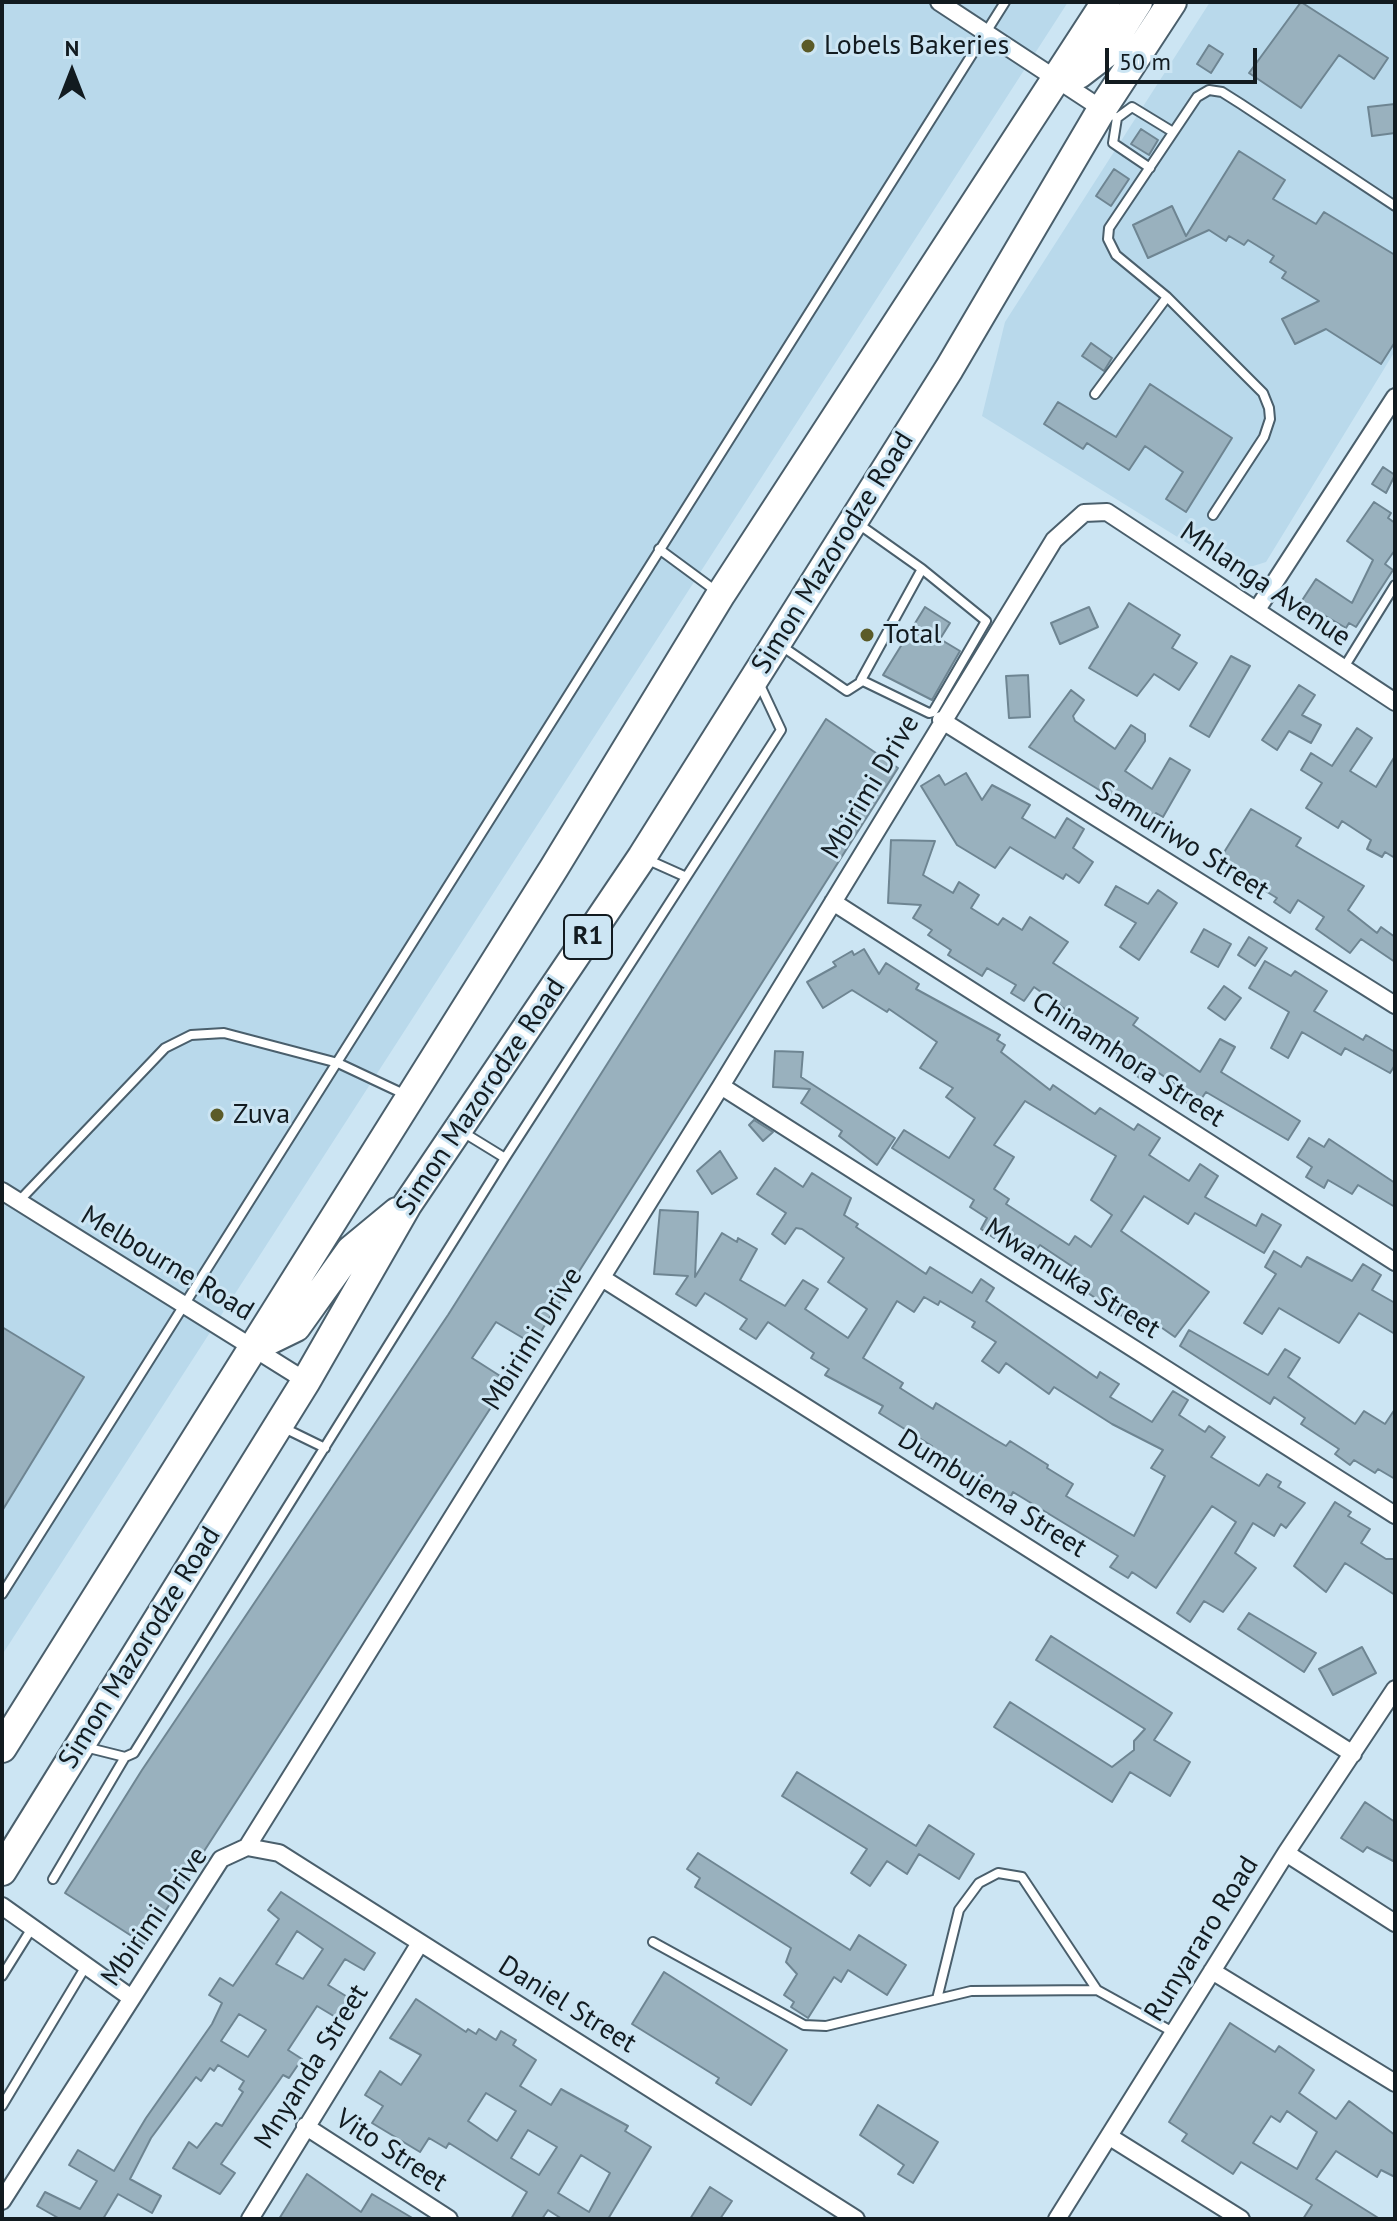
<!DOCTYPE html>
<html>
<head>
<meta charset="utf-8">
<style>
  body { margin:0 }
  #map { position:relative; width:1397px; height:2221px; overflow:hidden; background:#cce5f3; font-family:"PT Sans",sans-serif }
  canvas { display:block }
  .frame { position:absolute; inset:0; border:4px solid #121b20; pointer-events:none }
  .north { position:absolute; left:32px; top:32px; width:80px; height:80px; -webkit-text-stroke:6px #cce5f3; paint-order:stroke; rotate:0deg; font-size:22px; font-weight:700; line-height:32px; text-align:center; color:#121b20 }
  .north::after { content:''; display:block; margin:auto; width:28px; height:36px; background:#121b20; clip-path:polygon(50% 0,100% 100%,50% 72%,0 100%) }
  .scale { position:absolute; left:1105px; top:48px; width:152px; height:36px; box-sizing:border-box; border:4px solid #121b20; border-top:0; padding-left:10px; font-size:24px; line-height:28px; white-space:nowrap; color:#121b20; -webkit-text-stroke:6px #cce5f3; paint-order:stroke }
</style>
</head>
<body>
<div id="map">
<canvas width="1397" height="2221"></canvas>
<div class="frame"></div>
<div class="north">N</div>
<div class="scale">50 m</div>
</div>
<script>
const g = document.querySelector('canvas').getContext('2d');
g.lineJoin = 'round';
function fill(path, color) {
  g.fillStyle = color;
  g.fill(path, 'evenodd');
}
function poly(rows) {
  const path = new Path2D();
  for (const r of rows) {
    path.moveTo(r[0], r[1]);
    for (let i = 2; i < r.length; i += 2) path.lineTo(r[i], r[i + 1]);
  }
  return path;
}
function stroke(path, color, width, dash) {
  g.strokeStyle = color;
  g.lineWidth = width;
  g.lineCap = dash ? 'butt' : 'round';
  g.setLineDash(dash || []);
  g.stroke(path);
}
function label(font, color, halo, rows, align = 'center') {
  g.font = font + ' "PT Sans",sans-serif';
  g.lineWidth = 6;
  g.setLineDash([]);
  g.textBaseline = 'middle';
  g.strokeStyle = halo;
  g.fillStyle = color;
  for (const [text, x, y, turn = 0] of rows) {
    g.save();
    g.translate(x, y);
    g.rotate((+turn || 0) * Math.PI / 180);
    g.textAlign = isNaN(turn) ? turn : align;
    if (halo) g.strokeText(text, 0, 0);
    g.fillText(text, 0, 0);
    g.restore();
  }
}
fill(poly([
  [2,2,1068,2,2,1655],
  [1210,2,1395,2,1395,351,1266,562,1234,572,982,416,1005,322]
]), '#b9d9eb');
const building = poly([
  [1301,2,1388,58,1374,79,1339,55,1301,108,1249,73,1301,2],
  [1209,45,1223,54,1211,73,1197,64,1209,45],
  [1395,104,1395,133,1372,136,1368,107,1395,104],
  [1141,129,1158,140,1149,155,1131,144,1141,129],
  [1239,151,1285,180,1273,199,1316,224,1324,212,1395,255,1395,342,1381,364,1326,329,1295,344,1282,319,1319,301,1282,278,1286,272,1270,262,1274,256,1248,240,1244,245,1229,236,1226,241,1209,230,1148,258,1133,225,1172,206,1186,236,1239,151],
  [1114,169,1129,179,1111,206,1096,196,1114,169],
  [1091,343,1112,358,1104,371,1082,356,1091,343],
  [1150,384,1232,438,1186,512,1166,499,1183,472,1145,446,1129,470,1087,443,1083,449,1044,424,1058,402,1116,437,1150,384],
  [1383,467,1395,475,1386,493,1372,484,1383,467],
  [1374,502,1391,513,1388,518,1395,523,1395,550,1385,564,1393,570,1356,627,1349,623,1346,628,1322,614,1319,619,1299,605,1316,579,1352,603,1373,560,1347,541,1374,502],
  [1129,603,1180,635,1172,648,1197,663,1179,690,1154,674,1137,696,1089,668,1129,603],
  [925,607,950,623,940,639,960,651,932,700,883,675,925,607],
  [1089,607,1098,627,1060,644,1051,623,1089,607],
  [1231,656,1250,666,1209,737,1190,726,1231,656],
  [1028,675,1030,717,1009,718,1006,676,1028,675],
  [1299,685,1315,695,1302,715,1321,725,1311,743,1289,731,1277,750,1262,740,1299,685],
  [1071,690,1084,700,1073,716,1075,721,1115,749,1131,725,1145,734,1145,741,1125,771,1152,789,1170,758,1190,770,1163,817,1156,813,1150,821,1029,747,1071,690],
  [826,719,898,768,533,1344,496,1322,472,1358,508,1381,144,1944,65,1893,142,1770,448,1315,826,719],
  [1357,728,1372,738,1350,771,1376,787,1395,756,1395,858,1385,852,1382,857,1367,849,1371,840,1342,821,1338,828,1306,808,1322,783,1301,770,1311,753,1332,766,1357,728],
  [966,773,982,800,992,785,1030,805,1022,818,1055,838,1067,818,1084,829,1073,848,1093,862,1079,883,1066,874,1063,879,1010,847,995,868,957,845,921,786,939,775,945,785,966,773],
  [1251,809,1301,838,1296,846,1364,886,1348,910,1377,933,1381,927,1395,937,1395,962,1361,939,1350,953,1316,929,1324,917,1298,900,1290,913,1274,902,1277,898,1218,862,1251,809],
  [891,840,935,841,923,875,953,893,959,882,979,895,971,908,998,925,1003,918,1022,930,1030,917,1068,942,1053,963,1138,1018,1133,1025,1200,1072,1220,1039,1235,1047,1221,1072,1300,1121,1288,1140,1206,1092,1195,1108,1177,1096,1182,1089,1156,1071,1147,1083,1118,1063,1122,1057,1078,1028,1082,1021,1034,987,1024,1001,1011,993,1016,985,987,968,982,976,948,955,951,950,928,935,932,930,913,918,921,905,888,903,891,840],
  [1116,886,1148,904,1158,890,1177,903,1139,960,1120,947,1136,923,1105,905,1116,886],
  [1204,929,1231,944,1218,967,1191,952,1204,929],
  [1249,937,1267,948,1255,966,1238,955,1249,937],
  [864,949,879,974,886,963,919,984,916,989,1000,1035,997,1040,1005,1045,1001,1052,1050,1090,1053,1085,1095,1114,1100,1108,1134,1130,1138,1124,1160,1138,1149,1155,1189,1181,1200,1164,1218,1176,1205,1197,1256,1226,1262,1214,1281,1225,1264,1253,1195,1213,1188,1224,1144,1196,1121,1231,1209,1292,1175,1337,1155,1323,1148,1334,1069,1280,1076,1269,1040,1245,1036,1250,1001,1227,994,1238,981,1229,987,1218,970,1207,974,1200,892,1148,904,1130,949,1158,975,1118,946,1097,953,1088,920,1068,937,1042,889,1009,887,1012,852,990,823,1008,807,982,836,966,833,962,852,951,854,955,864,949],
  [1025,1101,1116,1156,1091,1200,1112,1215,1091,1247,1075,1236,1069,1245,1006,1204,1009,1199,994,1189,1014,1157,994,1145,1025,1101],
  [1265,961,1291,976,1295,971,1327,991,1314,1011,1363,1040,1366,1035,1395,1052,1395,1065,1390,1073,1345,1048,1341,1055,1302,1032,1288,1058,1271,1048,1289,1012,1249,988,1265,961],
  [1224,986,1241,998,1225,1020,1208,1008,1224,986],
  [775,1051,803,1052,801,1077,895,1138,877,1165,839,1136,842,1131,801,1103,810,1089,773,1087,775,1051],
  [754,1120,773,1132,763,1141,749,1125,754,1120],
  [1309,1138,1324,1147,1329,1139,1395,1183,1395,1207,1358,1185,1352,1194,1328,1180,1324,1188,1306,1177,1312,1167,1297,1157,1309,1138],
  [720,1151,737,1178,712,1194,697,1171,720,1151],
  [775,1168,803,1187,812,1173,851,1198,844,1215,858,1224,856,1227,926,1274,930,1267,972,1293,981,1279,994,1288,986,1301,1097,1378,1100,1372,1119,1384,1110,1397,1134,1411,1152,1422,1173,1391,1188,1400,1179,1415,1205,1432,1209,1426,1225,1437,1211,1457,1259,1486,1267,1474,1281,1482,1278,1487,1305,1503,1286,1528,1281,1524,1274,1536,1253,1523,1235,1553,1256,1568,1223,1612,1204,1601,1190,1622,1177,1613,1236,1522,1212,1506,1156,1588,1132,1572,1128,1578,1110,1567,1118,1556,1013,1492,1010,1498,929,1450,932,1446,879,1413,883,1406,825,1375,829,1369,811,1358,814,1353,768,1322,756,1339,740,1329,747,1319,720,1302,705,1293,696,1306,676,1294,688,1276,654,1274,660,1210,698,1212,695,1277,722,1233,737,1242,738,1238,757,1249,740,1280,785,1306,803,1280,818,1289,805,1309,848,1338,867,1309,828,1282,844,1258,802,1229,796,1228,785,1244,772,1234,786,1213,757,1194,775,1168],
  [924,1297,938,1305,940,1301,975,1322,972,1327,996,1342,982,1361,999,1373,1006,1363,1049,1394,1054,1387,1112,1424,1163,1450,1151,1468,1165,1476,1134,1536,1066,1496,1073,1484,1047,1468,1048,1465,1010,1441,1006,1446,994,1439,936,1403,933,1409,900,1388,903,1383,863,1358,897,1301,914,1312,924,1297],
  [1274,1251,1301,1267,1307,1257,1352,1281,1363,1264,1381,1275,1372,1290,1395,1303,1395,1334,1359,1313,1339,1343,1279,1308,1262,1334,1244,1323,1276,1274,1265,1267,1274,1251],
  [2,1327,84,1377,2,1511,2,1327],
  [1189,1330,1268,1375,1285,1349,1300,1358,1288,1377,1355,1424,1364,1411,1385,1424,1395,1409,1395,1479,1378,1469,1375,1473,1354,1460,1350,1465,1335,1454,1339,1449,1301,1424,1305,1418,1274,1397,1270,1404,1180,1346,1189,1330],
  [1335,1502,1351,1512,1348,1516,1370,1529,1361,1543,1386,1559,1395,1559,1395,1595,1345,1563,1326,1592,1294,1566,1335,1502],
  [1249,1613,1316,1653,1304,1672,1238,1629,1249,1613],
  [1051,1636,1172,1713,1154,1740,1190,1762,1170,1796,1130,1772,1112,1802,994,1727,1010,1702,1112,1767,1134,1750,1134,1741,1145,1729,1036,1660,1051,1636],
  [1362,1647,1376,1673,1333,1695,1319,1669,1362,1647],
  [797,1772,916,1846,929,1825,974,1854,959,1879,919,1854,907,1874,887,1861,870,1886,851,1873,867,1849,782,1796,797,1772],
  [1365,1802,1395,1822,1395,1862,1367,1847,1363,1852,1341,1838,1365,1802],
  [698,1853,850,1950,859,1935,906,1965,887,1995,848,1970,841,1982,834,1977,808,2018,791,2007,794,2002,784,1995,797,1974,786,1962,791,1948,695,1887,700,1878,687,1869,698,1853],
  [281,1892,375,1953,364,1970,345,1959,328,1985,354,2001,342,2021,317,2006,288,2050,302,2059,289,2078,283,2075,221,2164,235,2173,220,2194,173,2168,189,2142,197,2148,216,2123,222,2126,243,2092,239,2089,244,2081,218,2065,214,2071,210,2068,201,2081,196,2077,151,2138,130,2179,161,2196,152,2213,118,2194,103,2219,60,2219,37,2206,45,2192,80,2209,97,2181,69,2165,78,2150,114,2171,146,2118,212,2024,222,2003,209,1995,220,1978,233,1986,279,1919,268,1910,281,1892],
  [297,1931,323,1949,303,1979,276,1964,297,1931],
  [239,2014,266,2030,248,2057,221,2041,239,2014],
  [664,1972,787,2050,751,2105,716,2083,719,2078,632,2024,664,1972],
  [416,1999,466,2032,468,2029,476,2034,479,2029,496,2040,501,2031,516,2040,513,2045,536,2060,520,2086,551,2105,561,2089,628,2126,625,2131,651,2147,608,2219,562,2219,548,2210,542,2219,511,2219,527,2192,449,2143,446,2148,429,2138,420,2152,372,2123,383,2106,365,2095,380,2071,401,2085,421,2055,390,2038,416,1999],
  [486,2093,516,2111,497,2141,468,2121,486,2093],
  [528,2130,557,2147,539,2175,511,2158,528,2130],
  [581,2155,610,2173,589,2212,558,2193,581,2155],
  [1230,2023,1275,2052,1279,2046,1314,2070,1299,2093,1336,2119,1349,2101,1395,2135,1395,2177,1381,2170,1377,2177,1336,2151,1316,2179,1380,2219,1303,2219,1312,2205,1241,2162,1233,2174,1182,2141,1187,2134,1169,2122,1230,2023],
  [1287,2111,1317,2132,1297,2169,1253,2143,1271,2116,1280,2122,1287,2111],
  [878,2105,938,2142,913,2183,898,2174,904,2165,860,2135,878,2105],
  [307,2174,361,2212,372,2194,414,2219,279,2219,307,2174],
  [710,2187,732,2201,720,2219,690,2219,710,2187]
]);
fill(building, '#99b1be');
stroke(building, '#6e8592', 2);
const lane = poly([
  [1106,111,1117,118,1113,143,1150,168],
  [1117,118,1132,107,1173,132],
  [1095,394,1167,297],
  [1213,515,1264,437,1270,419,1269,408,1263,393,1167,297,1116,255,1108,239,1109,228,1197,97,1209,90,1222,92,1241,104,1395,206],
  [857,523,922,569,986,621,933,712,929,713,861,680,922,569],
  [659,549,716,591],
  [780,645,847,691,861,682],
  [1343,669,1395,585],
  [646,859,684,876],
  [461,1131,505,1158],
  [19,1201,165,1048,191,1035,224,1033,338,1063,406,1095],
  [282,1427,325,1448],
  [2,1594,1005,2],
  [85,1747,125,1757,134,1753,505,1158,781,730,759,683],
  [53,1879,125,1757],
  [653,1942,804,2025,826,2026,971,1991,1097,1990,1173,2032],
  [2,1976,32,1928],
  [937,1999,959,1910,979,1883,998,1873,1022,1877,1097,1990],
  [2,2106,86,1966]
]);
const street = poly([
  [939,2,1102,109],
  [1258,608,1395,397],
  [941,720,1395,1005],
  [833,902,1395,1262],
  [721,1086,1395,1515],
  [2,1191,306,1381],
  [602,1278,1353,1754],
  [247,1847,279,1853,856,2219],
  [1286,1853,1395,1923],
  [2,1906,130,1997],
  [1212,1971,1395,2083],
  [305,2126,449,2219],
  [1110,2137,1241,2219],
  [2,2201,221,1859,247,1847,721,1086,1054,540,1084,513,1107,512,1395,702],
  [250,2219,420,1943],
  [1057,2219,1286,1853,1395,1689]
]);
const highway = poly([
  [1056,80,1079,74,1105,54,1138,2],
  [255,1347,296,1327,351,1250,397,1212],
  [2,1748,554,868,721,594,1106,2],
  [2,1871,306,1381,407,1205,642,857,949,369,1102,109,1172,2]
]);
stroke(lane, '#4a5f6c', 12);
stroke(street, '#4a5f6c', 20);
stroke(highway, '#4a5f6c', 32);
stroke(lane, '#fff', 8);
stroke(street, '#fff', 16);
stroke(highway, '#fff', 28);
for (const [x, y, r, color] of [
  [808,46,8,"#5b5b28"],
  [867,635,8,"#5b5b28"],
  [217,1115,8,"#5b5b28"]
]) {
  const dot = new Path2D();
  dot.arc(x, y, r, 0, 2 * Math.PI);
  g.fillStyle = color;
  g.fill(dot);
  stroke(dot, '#cce5f3', 3);
}
for (const [x, y, w] of [
  [588,937,48]
]) {
  const box = new Path2D();
  box.roundRect(x - w / 2, y - 22, w, 44, 6);
  g.fillStyle = '#cce5f3';
  g.fill(box);
  stroke(box, '#121b20', 2);
}
label('bold 26px', '#121b20', null, [
  ["R1",588,937]
]);
label('28px', '#121b20', '#cce5f3', [
  ["Lobels Bakeries",824,46],
  ["Total",883,635],
  ["Zuva",233,1115]
], 'left');
label('28px', '#121b20', '#cce5f3', [
  ["Simon Mazorodze Road",833,553,-58],
  ["Mhlanga Avenue",1265,585,34],
  ["Mbirimi Drive",871,787,-59],
  ["Samuriwo Street",1182,841,32],
  ["Chinamhora Street",1128,1060,33],
  ["Simon Mazorodze Road",481,1097,-56],
  ["Melbourne Road",167,1264,31],
  ["Mwamuka Street",1072,1279,32],
  ["Mbirimi Drive",533,1339,-58],
  ["Dumbujena Street",992,1494,32],
  ["Simon Mazorodze Road",140,1648,-58],
  ["Mbirimi Drive",155,1917,-55],
  ["Runyararo Road",1202,1939,-58],
  ["Daniel Street",567,2005,32],
  ["Mnyanda Street",312,2067,-58],
  ["Vito Street",391,2151,33]
]);
</script>
</body>
</html>
